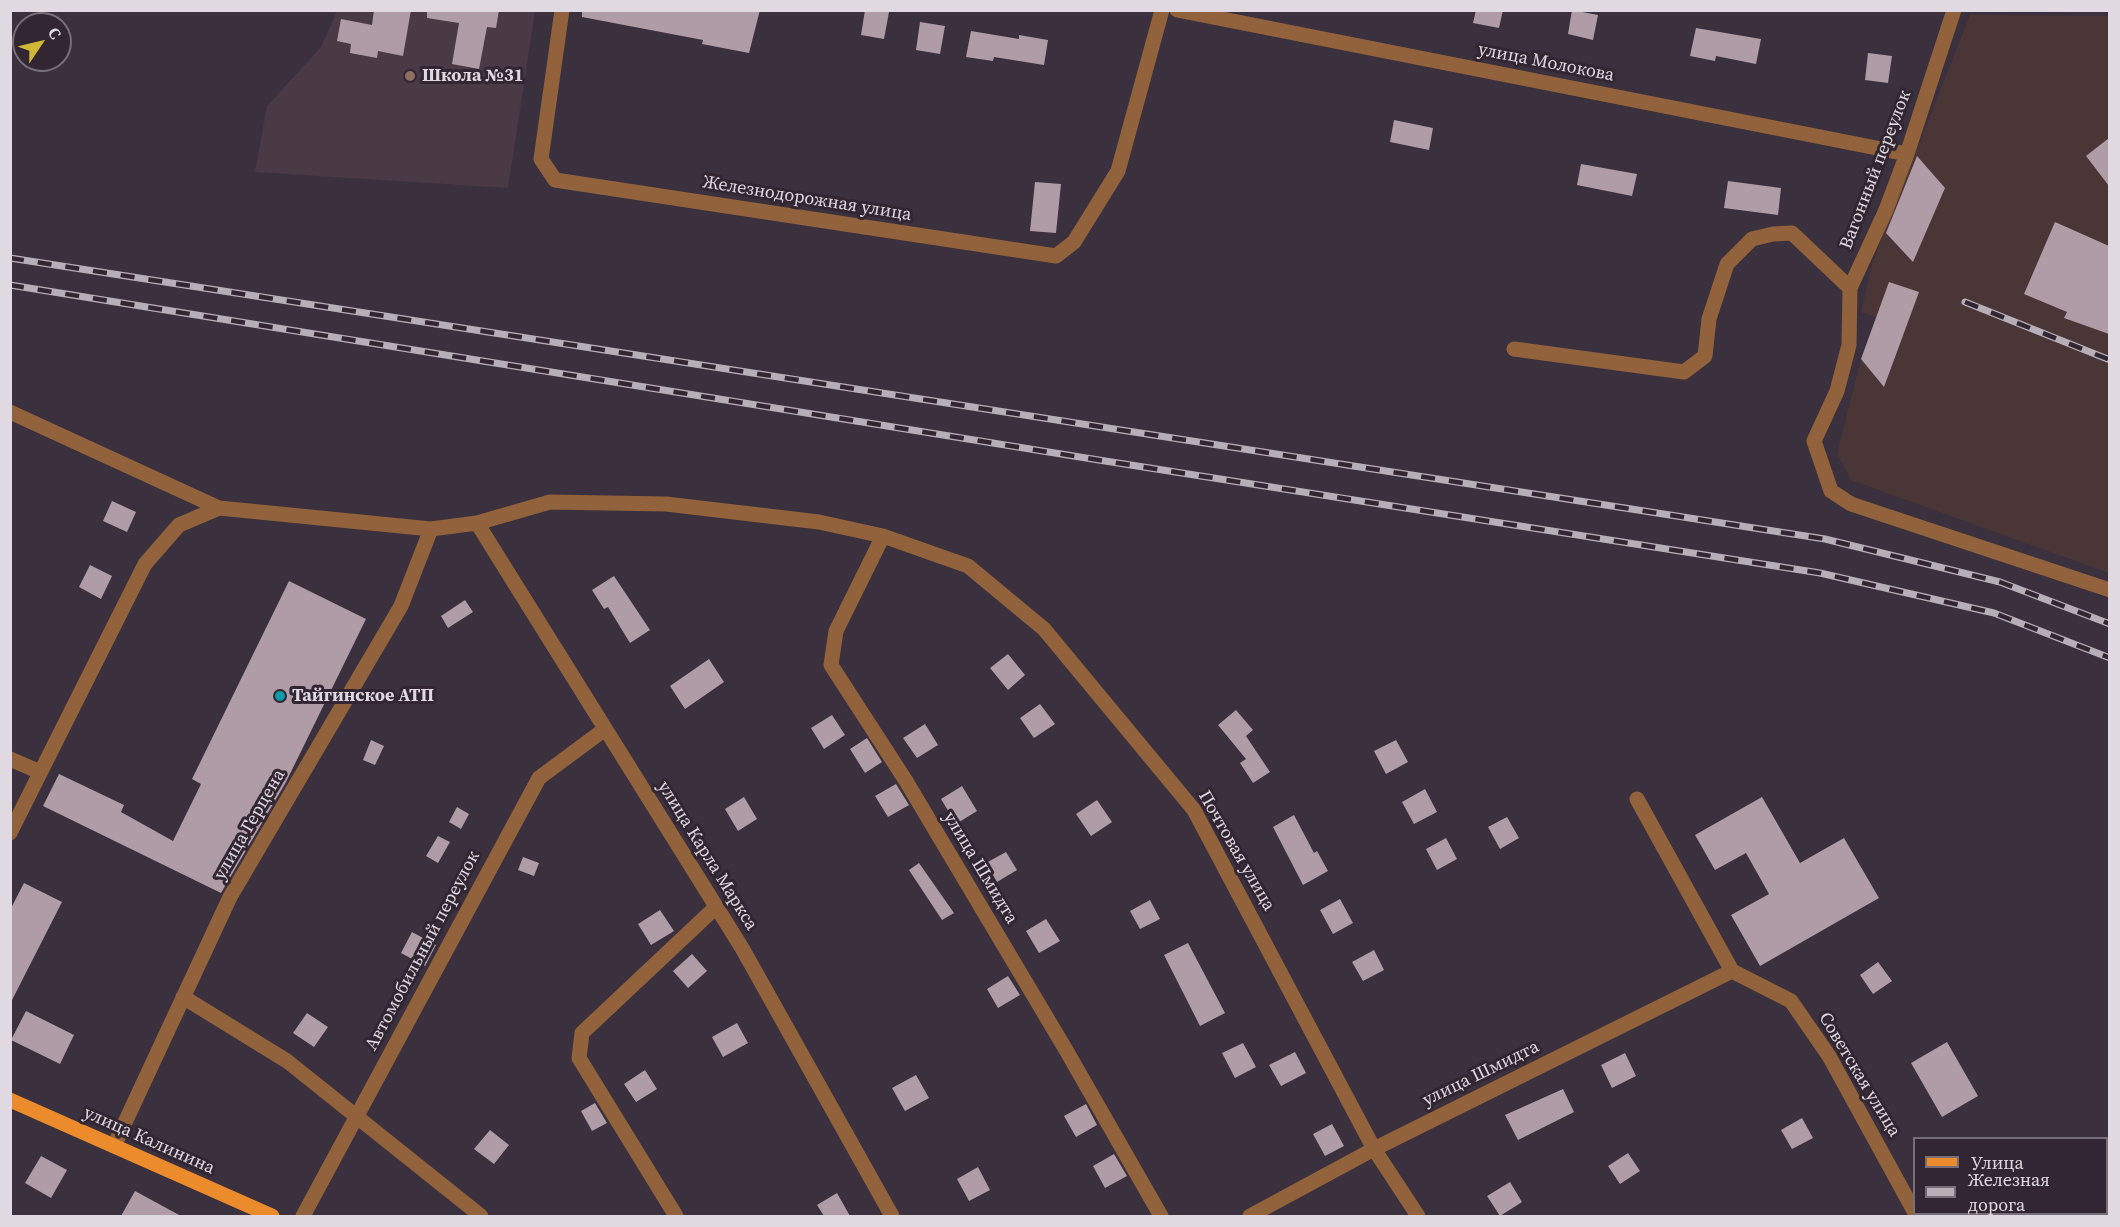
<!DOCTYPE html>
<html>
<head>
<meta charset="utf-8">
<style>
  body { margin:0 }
  #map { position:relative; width:2120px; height:1227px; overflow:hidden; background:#3b303d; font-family:"Source Serif 4",serif }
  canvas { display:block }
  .frame { position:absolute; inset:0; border:12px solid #e0d9e1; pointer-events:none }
  .legend { position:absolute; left:1913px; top:1137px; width:195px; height:78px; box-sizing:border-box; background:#312632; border:2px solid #776e78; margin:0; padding:8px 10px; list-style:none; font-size:18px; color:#e0d9e1 }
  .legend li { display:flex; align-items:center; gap:12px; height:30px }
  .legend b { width:30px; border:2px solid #776e78 }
  .north { position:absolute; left:12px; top:12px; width:60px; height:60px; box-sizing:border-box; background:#312632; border:2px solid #776e78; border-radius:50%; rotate:55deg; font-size:16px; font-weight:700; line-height:24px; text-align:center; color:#e0d9e1 }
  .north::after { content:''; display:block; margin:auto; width:21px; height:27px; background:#d1b736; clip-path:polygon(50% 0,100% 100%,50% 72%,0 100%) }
</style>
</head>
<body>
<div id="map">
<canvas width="2120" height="1227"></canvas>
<div class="frame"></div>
<ul class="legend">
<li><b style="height:8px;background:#eb8b2c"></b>Улица</li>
<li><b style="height:8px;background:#b7afb8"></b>Железная дорога</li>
</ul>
<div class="north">С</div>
</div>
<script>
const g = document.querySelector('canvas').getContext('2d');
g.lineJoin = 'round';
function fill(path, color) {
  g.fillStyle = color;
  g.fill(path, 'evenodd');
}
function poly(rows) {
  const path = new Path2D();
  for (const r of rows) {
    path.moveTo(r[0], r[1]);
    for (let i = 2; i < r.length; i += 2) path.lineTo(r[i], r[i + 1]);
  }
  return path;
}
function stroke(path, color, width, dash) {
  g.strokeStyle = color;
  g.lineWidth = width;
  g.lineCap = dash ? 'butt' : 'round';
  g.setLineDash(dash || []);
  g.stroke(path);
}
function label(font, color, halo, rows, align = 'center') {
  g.font = font + ' "Source Serif 4",serif';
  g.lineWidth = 6;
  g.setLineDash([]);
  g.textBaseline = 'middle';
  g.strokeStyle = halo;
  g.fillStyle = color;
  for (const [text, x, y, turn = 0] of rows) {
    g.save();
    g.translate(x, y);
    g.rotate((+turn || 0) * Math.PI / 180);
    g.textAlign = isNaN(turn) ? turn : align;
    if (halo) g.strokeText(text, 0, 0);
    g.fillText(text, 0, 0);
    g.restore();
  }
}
fill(poly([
  [1970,15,2109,16,2109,573,1851,480,1837,454,1861,359,1876,317,1861,312,1872,264]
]), '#4b3637');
fill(poly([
  [337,11,535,11,508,188,255,172,267,106,321,47]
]), '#493a46');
fill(poly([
  [374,10,411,10,403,56,378,51,377,58,350,53,351,44,337,41,341,19,372,25],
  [427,10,499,10,496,28,487,27,479,69,452,64,459,23,427,18],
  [582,10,760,10,749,53,702,44,703,40,582,17],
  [865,10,889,12,884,39,861,35],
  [1476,10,1503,10,1499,28,1473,23],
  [1572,10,1598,15,1593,40,1568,34],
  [920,22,945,26,940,54,916,50],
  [1696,28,1761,39,1756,64,1716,56,1715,61,1690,56],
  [971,31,1019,39,1019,35,1048,40,1044,65,994,57,993,61,966,57],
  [1868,53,1892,56,1888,83,1865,80],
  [1394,120,1433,128,1429,150,1390,142],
  [2109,138,2109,186,2086,156],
  [1917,156,1945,188,1913,262,1886,233],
  [1581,164,1637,174,1632,196,1577,185],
  [1728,181,1781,188,1778,215,1724,208],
  [1035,182,1061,184,1056,233,1030,231],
  [2055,222,2109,246,2109,334,2064,318,2067,312,2024,294],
  [1889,282,1919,292,1884,387,1861,359],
  [112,501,136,512,127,532,103,521],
  [90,565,112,576,101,599,79,587],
  [614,576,650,630,630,643,608,607,604,609,592,590],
  [289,581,366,619,286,782,221,893,43,806,59,774,124,805,121,812,173,841,201,784,192,779],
  [465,600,473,612,448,628,441,616],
  [1008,654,1025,675,1008,690,990,668],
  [709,659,724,682,685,709,670,686],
  [1040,704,1055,724,1034,738,1020,718],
  [1236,710,1253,730,1246,736,1270,772,1253,783,1240,763,1246,759,1218,725],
  [832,715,845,735,824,749,811,728],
  [925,724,938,745,917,758,903,738],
  [867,738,882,762,865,773,850,749],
  [371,740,384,746,375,765,363,760],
  [1396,740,1408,762,1386,774,1374,751],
  [896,784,909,805,888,817,875,796],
  [962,786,977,811,956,824,941,799],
  [1425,789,1437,812,1414,824,1402,802],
  [744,797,757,819,738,831,725,809],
  [1762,797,1800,863,1844,838,1879,898,1760,966,1731,915,1769,894,1746,853,1715,870,1695,835],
  [1097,800,1112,822,1091,836,1076,814],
  [457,807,469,814,461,829,449,822],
  [1294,815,1314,853,1317,851,1328,871,1303,885,1273,827],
  [1507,817,1519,838,1500,849,1488,827],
  [438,836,450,842,438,863,426,856],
  [1446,838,1457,859,1437,870,1426,849],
  [1006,852,1017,870,997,882,986,863],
  [523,857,539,863,534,876,518,870],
  [919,863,954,913,942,920,909,870],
  [24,883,62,902,10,1004,10,910],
  [1340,899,1353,923,1333,934,1320,910],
  [1150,900,1160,919,1140,929,1130,911],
  [660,910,674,931,651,945,638,924],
  [1046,919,1060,941,1039,953,1026,931],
  [412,932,436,945,425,966,401,953],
  [1188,943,1225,1013,1200,1026,1164,955],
  [1374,950,1384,970,1363,981,1352,962],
  [692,954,707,971,688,988,673,971],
  [1878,962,1892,981,1873,994,1860,975],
  [1008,976,1020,995,998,1008,987,989],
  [26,1011,74,1035,60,1064,11,1040],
  [307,1013,328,1027,314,1047,293,1033],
  [737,1023,748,1043,723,1057,712,1037],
  [1947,1042,1978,1096,1942,1117,1911,1063],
  [1243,1043,1256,1067,1235,1078,1222,1053],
  [1295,1052,1306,1073,1281,1086,1269,1065],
  [1625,1053,1636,1076,1612,1088,1601,1065],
  [645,1070,657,1089,636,1102,624,1084],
  [916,1075,929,1098,905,1111,892,1088],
  [1563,1089,1574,1112,1518,1140,1505,1115],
  [595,1103,607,1123,592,1131,581,1111],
  [1086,1104,1097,1125,1076,1137,1064,1116],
  [1802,1118,1813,1138,1792,1149,1781,1130],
  [1332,1124,1344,1146,1325,1156,1313,1134],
  [490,1130,509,1145,494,1164,474,1149],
  [1628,1153,1640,1171,1620,1184,1608,1166],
  [1114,1154,1127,1176,1105,1188,1093,1166],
  [41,1156,67,1170,51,1198,25,1183],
  [978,1167,990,1190,969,1201,957,1179],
  [1510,1182,1522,1202,1500,1216,1487,1196],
  [135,1191,181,1216,121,1216],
  [837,1193,850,1216,824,1216,817,1205]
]), '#af9ca6');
stroke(poly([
  [562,10,541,159,555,180,1056,256,1074,242,1118,171,1162,10],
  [1177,10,1907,154],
  [1954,10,1907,154,1886,210,1850,288,1849,345,1837,391,1814,441,1831,491,1851,504,2110,590],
  [1514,349,1684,372,1705,356,1709,319,1727,264,1752,239,1773,234,1792,233,1850,288],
  [10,412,219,508,431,529,477,523,550,502,666,504,819,522,883,536,968,566,1044,629,1194,810,1374,1149,1418,1216],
  [477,523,742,948,892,1216],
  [883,536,836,631,831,665,906,781,1066,1050,1161,1216],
  [10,759,40,772],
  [1637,799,1732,971,1791,1001,1829,1056,1914,1211],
  [10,833,145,564,179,525,219,508],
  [183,997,287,1061,481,1216],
  [114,1146,230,897,401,606,431,529],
  [303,1216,539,778,605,729],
  [676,1216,579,1058,582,1033,716,907],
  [1250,1216,1374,1149,1732,971]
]), '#91623b', 15);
stroke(poly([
  [10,1100,272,1216]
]), '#eb8b2c', 15);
const rail = poly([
  [10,258,1825,539,2000,582,2110,624],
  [10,285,1086,458,1820,573,1994,613,2110,658],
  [1965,302,2110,360]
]);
stroke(rail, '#b7afb8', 7);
stroke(rail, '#312632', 4.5, [14]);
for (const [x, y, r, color] of [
  [410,76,6,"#8d6e63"],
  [280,696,6,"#0f9aa8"]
]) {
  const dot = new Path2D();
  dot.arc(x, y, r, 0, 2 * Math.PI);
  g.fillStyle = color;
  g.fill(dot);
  stroke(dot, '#312632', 2);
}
label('18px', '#e0d9e1', '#312632', [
  ["улица Молокова",1546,63,11],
  ["Вагонный переулок",1876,170,-69],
  ["Железнодорожная улица",807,199,9],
  ["улица Герцена",250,825,-60],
  ["Почтовая улица",1236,851,60],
  ["улица Карла Маркса",707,856,58],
  ["улица Шмидта",980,868,59],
  ["Автомобильный переулок",423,951,-62],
  ["улица Шмидта",1481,1074,-26],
  ["Советская улица",1859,1075,59],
  ["улица Калинина",149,1141,24]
]);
label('bold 18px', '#e0d9e1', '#312632', [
  ["Школа №31",422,76],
  ["Тайгинское АТП",292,696]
], 'left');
</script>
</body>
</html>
